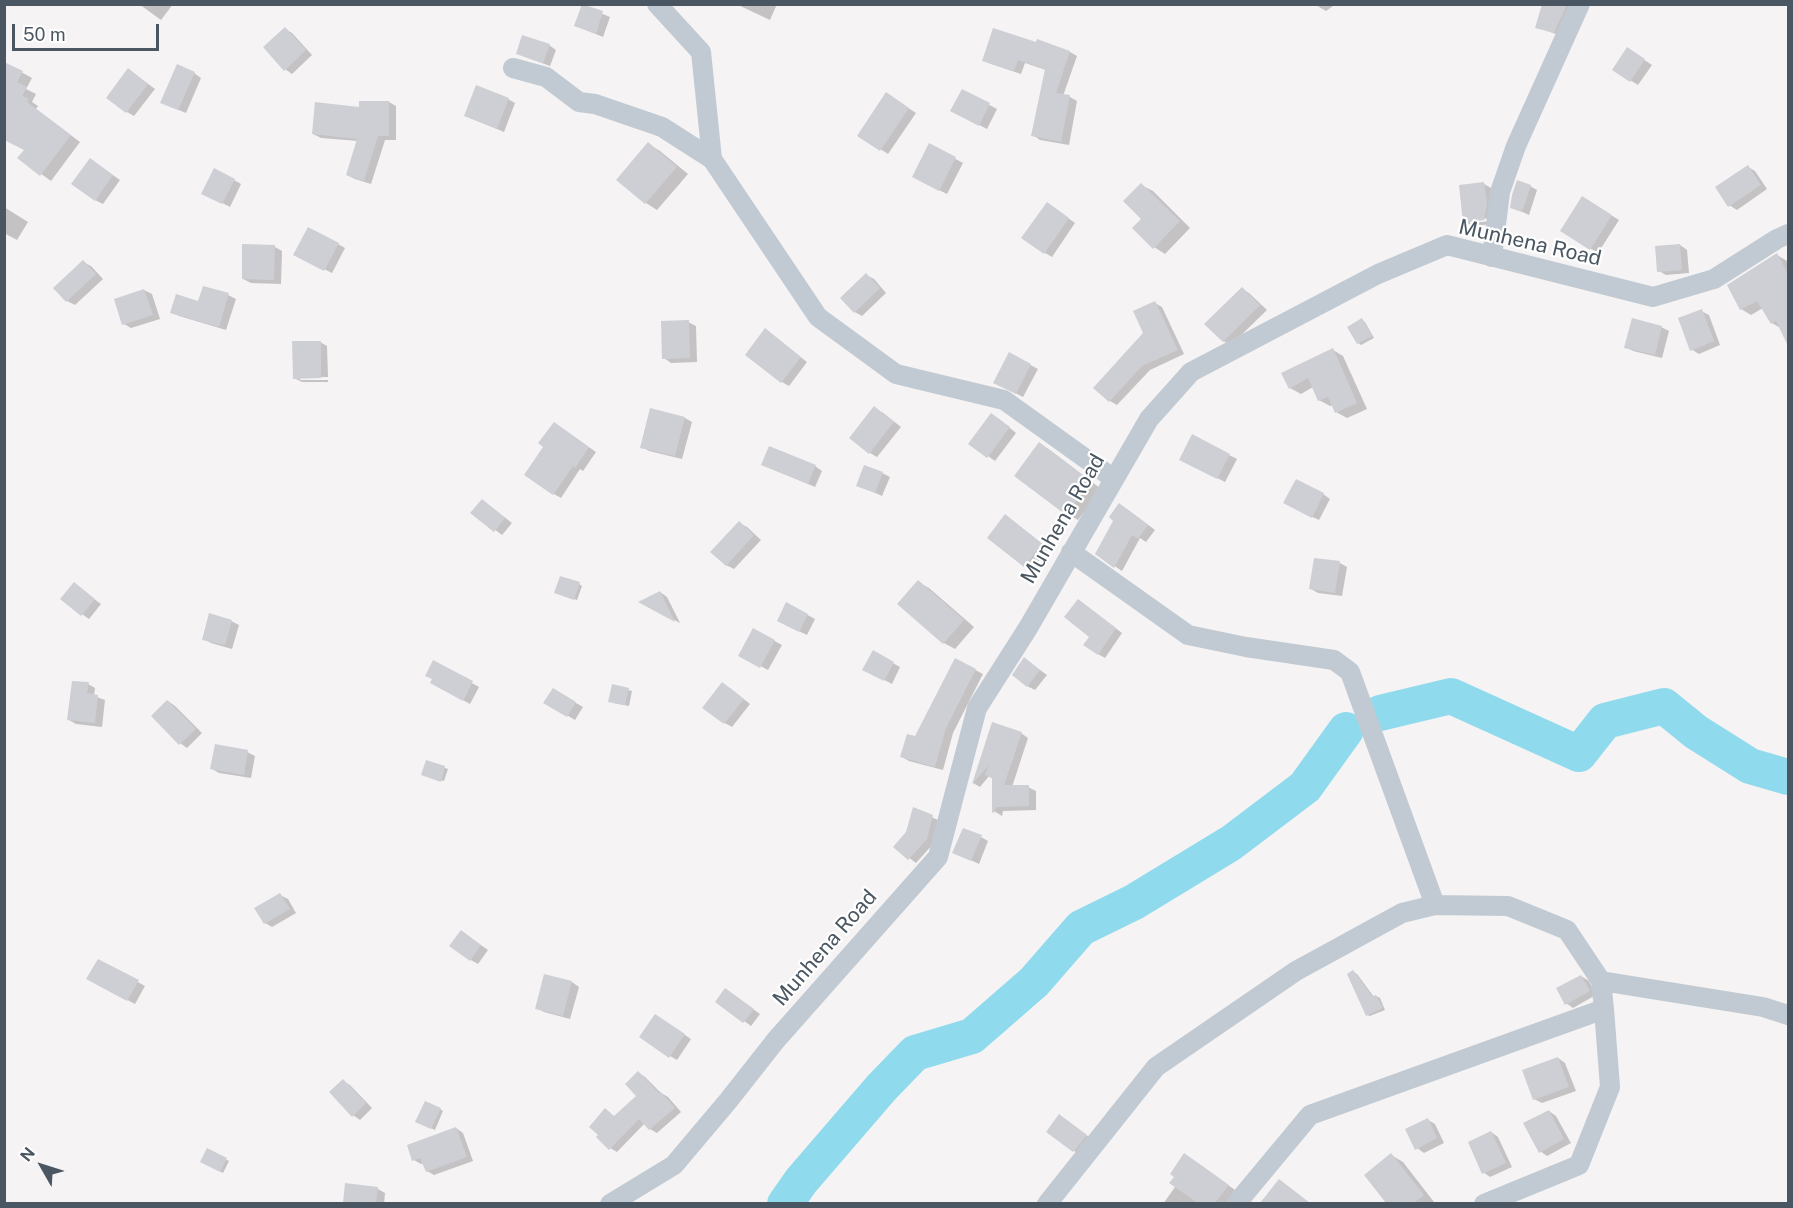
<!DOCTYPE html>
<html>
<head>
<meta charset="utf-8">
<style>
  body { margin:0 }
  #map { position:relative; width:1793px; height:1208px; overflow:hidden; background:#f5f3f3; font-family:"Public Sans",sans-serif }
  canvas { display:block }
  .frame { position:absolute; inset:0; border:6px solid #4a5661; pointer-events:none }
  .north { position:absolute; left:12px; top:1136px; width:60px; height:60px; -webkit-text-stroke:4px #fff; paint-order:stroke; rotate:309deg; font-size:16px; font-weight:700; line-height:24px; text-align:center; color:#4a5661 }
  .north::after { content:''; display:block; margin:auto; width:21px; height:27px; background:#4a5661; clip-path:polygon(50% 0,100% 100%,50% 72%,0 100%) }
  .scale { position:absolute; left:12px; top:24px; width:147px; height:27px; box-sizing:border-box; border:3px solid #4a5661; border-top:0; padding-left:8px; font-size:18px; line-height:21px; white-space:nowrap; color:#4a5661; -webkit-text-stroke:4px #fff; paint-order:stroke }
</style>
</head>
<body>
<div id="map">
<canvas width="1793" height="1208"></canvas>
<div class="frame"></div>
<div class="north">N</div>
<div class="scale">50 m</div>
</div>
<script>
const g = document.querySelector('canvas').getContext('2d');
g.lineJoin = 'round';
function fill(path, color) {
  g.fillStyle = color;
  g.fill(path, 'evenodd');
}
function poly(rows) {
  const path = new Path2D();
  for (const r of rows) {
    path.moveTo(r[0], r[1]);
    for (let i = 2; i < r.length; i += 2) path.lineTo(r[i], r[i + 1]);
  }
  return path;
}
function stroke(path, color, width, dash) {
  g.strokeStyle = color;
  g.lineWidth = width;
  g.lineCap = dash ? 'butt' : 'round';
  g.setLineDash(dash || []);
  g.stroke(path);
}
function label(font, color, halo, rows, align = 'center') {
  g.font = font + ' "Public Sans",sans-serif';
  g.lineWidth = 4.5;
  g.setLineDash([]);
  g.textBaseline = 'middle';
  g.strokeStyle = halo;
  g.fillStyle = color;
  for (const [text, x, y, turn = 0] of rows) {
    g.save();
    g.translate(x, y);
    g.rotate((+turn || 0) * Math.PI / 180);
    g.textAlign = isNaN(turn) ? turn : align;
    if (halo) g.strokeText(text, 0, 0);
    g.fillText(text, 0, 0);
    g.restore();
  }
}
fill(poly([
  [139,4,173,4,161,20],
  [736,4,777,4,770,20],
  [1314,4,1336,4,1326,11],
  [1544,4,1576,4,1561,36,1537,27],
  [583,6,610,17,603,37,576,26],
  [285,29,292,33,312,55,292,74,285,69],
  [549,45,556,50,550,66,525,57,517,53],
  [1070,52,1077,56,1063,96,1070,97,1077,101,1069,145,1040,140,1033,135,1046,70,1025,63,1021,74,991,64,983,60],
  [1635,54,1652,65,1638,85,1614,70],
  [5,63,32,78,26,89,36,94,32,102,38,106,36,109,80,142,51,181,19,158,25,150],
  [194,73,201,78,186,113,169,106],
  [136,75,155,89,134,116,127,112],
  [963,91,997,109,987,129,960,115],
  [893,98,916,113,888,154,859,135],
  [508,99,515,103,504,132,466,116],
  [389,102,396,106,396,140,385,140,371,184,355,179,347,175,358,141,321,138,313,134,361,109],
  [649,144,660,151,688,174,657,210,646,203,618,180],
  [930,145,963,163,947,194,921,181],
  [97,164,120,180,103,204,95,200],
  [1748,167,1755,171,1767,189,1737,210,1729,205],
  [234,180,241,184,230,207,211,197],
  [1484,184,1491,188,1492,218,1470,220,1470,223,1492,221,1492,224,1472,226,1465,222],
  [1141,185,1153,191,1190,228,1165,254,1154,247,1144,219],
  [1530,186,1537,190,1529,215,1512,207],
  [1583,198,1619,220,1598,253,1562,231],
  [4,207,28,222,17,240,4,233],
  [1054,208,1075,223,1052,257,1045,253],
  [338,244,345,248,332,273,302,258],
  [1680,245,1687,250,1689,273,1666,275,1659,271],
  [275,247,282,251,281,284,251,283,243,279],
  [1777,255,1787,261,1788,263,1788,342,1782,329,1772,323,1763,308,1751,315,1741,309],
  [83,262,91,266,103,279,75,305,67,301,55,288],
  [866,275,874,279,886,293,862,316,855,312],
  [204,288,228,295,236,299,226,330,179,316,172,312,199,303],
  [1242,289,1249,293,1267,310,1231,345,1223,341],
  [144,290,152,294,160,319,131,328,124,324],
  [1155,303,1162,307,1184,354,1150,370,1117,405,1110,401,1095,387,1145,333],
  [1701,311,1709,315,1720,345,1699,354,1691,349],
  [1362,320,1365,322,1374,338,1361,345,1358,343],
  [688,322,696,326,697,362,671,363,664,358],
  [1661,327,1669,331,1662,358,1633,351,1626,347],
  [772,335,807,362,789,386,782,382],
  [320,342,327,346,328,377,300,377,300,380,328,380,328,382,302,382,294,378],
  [1333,350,1343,356,1367,409,1347,418,1336,412,1333,405,1330,406,1319,400,1313,387,1301,394,1290,388],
  [1010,354,1038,369,1023,397,1002,386],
  [652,410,685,418,692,422,682,459,649,451,642,447],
  [882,412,901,427,877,457,870,453],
  [999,419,1016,433,995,461,988,456],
  [561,428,596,452,583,471,580,469,561,498,554,494],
  [1039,444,1050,450,1101,489,1078,520,1066,513],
  [1229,455,1237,459,1225,482,1188,463],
  [815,466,822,471,815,487,770,468],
  [882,473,890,477,882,496,858,485],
  [1323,494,1330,499,1319,520,1292,507],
  [489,505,512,523,502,535,473,513],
  [1127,509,1155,530,1146,542,1140,538,1122,571,1097,554,1115,520],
  [1012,520,1049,549,1032,570,1025,565],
  [739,523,747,527,761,540,734,569,726,565],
  [1340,563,1347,567,1342,596,1318,593,1311,589],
  [918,582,929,588,974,627,955,649,944,643,899,604],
  [74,584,101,604,89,619,82,614],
  [579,584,582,586,577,600,559,594],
  [660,592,667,597,680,623,641,602],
  [787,604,815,619,807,635,786,625],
  [1086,606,1122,633,1105,658,1098,654,1091,636],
  [231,621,239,625,232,649,211,643,204,639],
  [754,630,782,645,768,670,740,655],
  [873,652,900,667,892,684,864,669],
  [1025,659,1047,675,1035,690,1027,686],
  [956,660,983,674,953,733,943,770,909,761,902,757,916,738],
  [434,662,479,687,470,704,432,683,434,679],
  [88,684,95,688,94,696,105,700,102,727,76,724,69,720],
  [613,686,632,691,629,706,613,703],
  [730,688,750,704,732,727,725,723],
  [553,690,583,707,575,720,545,702],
  [168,701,175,706,202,733,187,748,180,743],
  [993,724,1021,733,1028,738,1012,787,1028,787,1036,791,1036,810,1003,811,1002,816,994,811,993,779,989,776,980,787,973,783],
  [247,752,255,756,251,778,219,773,212,769],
  [427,762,448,769,444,781,424,775],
  [914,809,940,821,934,843,916,863,895,847,908,833],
  [981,837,988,841,979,864,962,856],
  [280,895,288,899,296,913,272,927,265,923],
  [468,936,488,950,478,964,471,960],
  [98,961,145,986,135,1004,88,979],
  [1353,972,1357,974,1374,997,1376,996,1380,998,1385,1010,1370,1016,1367,1015],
  [1581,976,1589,981,1596,995,1573,1008,1566,1003],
  [572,982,579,987,570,1019,544,1012,537,1008],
  [732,994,760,1014,751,1026,717,1001],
  [662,1020,691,1039,677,1060,670,1056],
  [1558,1058,1565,1063,1576,1091,1542,1103,1534,1099],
  [639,1073,645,1077,661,1093,668,1097,681,1112,657,1133,650,1129,645,1123,617,1152,610,1148,615,1117,638,1096],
  [343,1081,350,1085,372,1108,360,1120,353,1115],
  [440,1109,443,1111,435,1130,420,1123],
  [1549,1111,1556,1116,1571,1143,1547,1156,1540,1151],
  [1066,1120,1093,1140,1081,1155,1074,1151],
  [1428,1120,1435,1124,1444,1143,1424,1153,1417,1148],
  [456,1128,463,1133,473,1161,434,1175,427,1171,424,1163,421,1164,414,1160],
  [1491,1132,1498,1137,1512,1167,1490,1177,1483,1172],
  [207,1150,229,1161,223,1173,202,1162],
  [1391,1155,1403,1162,1434,1202,1388,1204,1366,1175],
  [1192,1159,1235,1190,1225,1204,1163,1204,1175,1187],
  [346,1185,378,1189,385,1193,384,1204,344,1204],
  [1286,1185,1310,1204,1262,1203]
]), '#0003');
stroke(poly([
  [1380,713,1451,696,1579,754,1605,721,1664,706,1696,732,1750,766,1788,777],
  [785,1204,801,1181,882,1087,915,1053,972,1036,1034,982,1081,928,1134,902,1231,843,1305,787,1346,730]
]), '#90daee', 36);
fill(poly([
  [582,4,603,11,596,34,574,26],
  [1542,4,1567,4,1554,33,1535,28],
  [285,27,306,50,284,71,263,47],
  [993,28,1036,42,1037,39,1070,51,1056,93,1070,95,1061,142,1031,136,1045,69,1018,60,1014,71,982,61],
  [522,35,550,44,543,63,516,54],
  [1627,47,1645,59,1630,82,1612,70],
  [4,62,23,71,17,82,27,87,22,96,29,99,27,102,71,135,40,176,17,158,24,150,4,140],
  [177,64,195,72,178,110,160,103],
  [128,68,148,84,126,113,106,98],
  [476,85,509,98,497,129,464,116],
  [962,89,990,103,979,126,950,111],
  [886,92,909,108,880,151,857,136],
  [359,101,389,101,389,136,378,136,364,181,346,175,357,139,312,134,315,102,359,107],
  [648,142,677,167,645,204,616,180],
  [929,143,956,157,939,191,912,177],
  [90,158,113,175,95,201,71,184],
  [1748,165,1761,185,1728,207,1715,187],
  [214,168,235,179,222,204,201,194],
  [1517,180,1531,185,1522,212,1510,208,1512,195],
  [1484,182,1487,203,1484,220,1463,223,1459,185],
  [1141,183,1180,221,1153,249,1132,228,1141,219,1123,201],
  [1582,196,1612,215,1590,250,1560,231],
  [1047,202,1069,218,1044,254,1021,238],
  [308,227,339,243,324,271,293,255],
  [242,244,275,245,274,280,242,279],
  [1680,244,1682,270,1657,272,1655,246],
  [1777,253,1788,275,1788,346,1776,321,1771,324,1757,301,1740,310,1727,285],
  [83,260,96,274,66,302,53,288],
  [866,273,880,288,854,313,840,298],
  [203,286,229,293,219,327,170,313,176,294,198,301],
  [1242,287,1260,305,1223,342,1204,324],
  [144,289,153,315,122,325,114,299],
  [1155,301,1178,350,1142,366,1109,402,1093,388,1143,333,1133,311],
  [1702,309,1714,341,1690,351,1678,318],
  [1362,318,1372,336,1357,344,1347,327],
  [1632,318,1662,326,1655,355,1624,348],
  [689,320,690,358,662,359,661,321],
  [765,328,801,357,781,383,745,355],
  [292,341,321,341,321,378,293,379],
  [1333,348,1357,403,1335,413,1328,397,1318,401,1308,378,1289,389,1281,373],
  [1009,352,1031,364,1016,394,993,383],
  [874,406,894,422,869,454,849,438],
  [650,408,685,417,675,456,640,448],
  [991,413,1010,427,987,458,968,444],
  [554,422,589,447,575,468,573,466,553,495,524,475,543,447,538,443],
  [1192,434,1230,454,1217,479,1179,460],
  [1039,442,1091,481,1066,515,1014,476],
  [769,446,816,465,808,484,761,465],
  [864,465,883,472,875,493,856,486],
  [1296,479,1324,493,1312,518,1283,503],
  [482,499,505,518,494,532,470,513],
  [1119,503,1148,525,1138,539,1132,535,1114,568,1095,554,1113,521,1109,517],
  [1005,514,1042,544,1024,567,987,538],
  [739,521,754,535,726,566,710,552],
  [1314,558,1340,561,1335,593,1309,589],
  [560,576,580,582,574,600,554,593],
  [918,580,964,620,943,644,897,604],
  [74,582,95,599,81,616,60,599],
  [660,591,675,622,638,602],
  [1078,599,1116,628,1098,655,1083,645,1089,637,1064,617],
  [786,602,808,614,799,632,777,621],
  [209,613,232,620,225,645,202,640],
  [753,628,775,640,760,668,738,656],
  [873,650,894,662,884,681,862,670],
  [1024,657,1040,670,1027,687,1012,675],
  [955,658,976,669,946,728,935,767,900,757,907,734,915,736],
  [433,660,473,681,463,701,430,683,432,679,425,676],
  [72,681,89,682,87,693,98,695,95,723,67,720],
  [722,682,744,699,724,724,702,708],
  [612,684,629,688,625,705,608,702],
  [553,688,576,702,567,717,543,703],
  [167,700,196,729,179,745,151,716],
  [992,722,1022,732,1004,785,1029,785,1029,806,996,807,994,813,992,812,992,778,985,775,989,765,972,784],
  [215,744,248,750,244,775,210,769],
  [426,760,445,766,441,782,421,775],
  [913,807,933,815,927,839,908,860,893,847,906,832],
  [963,828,982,835,971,861,952,853],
  [280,893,290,909,264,924,254,908],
  [461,930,481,945,470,961,449,946],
  [98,959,139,980,127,1001,86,979],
  [1353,970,1372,996,1376,995,1383,1008,1366,1016,1347,974],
  [544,974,572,981,563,1016,535,1009],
  [1581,975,1590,991,1565,1005,1556,988],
  [725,988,754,1009,743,1023,715,1002],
  [655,1014,685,1034,669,1058,639,1037],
  [1558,1057,1569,1087,1533,1100,1522,1070],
  [638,1071,659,1093,661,1092,675,1108,649,1130,639,1119,609,1150,596,1137,598,1135,589,1127,605,1108,614,1116,636,1096,625,1084],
  [343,1079,366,1103,352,1117,329,1092],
  [425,1101,441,1108,431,1129,415,1122],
  [1549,1110,1564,1139,1539,1153,1523,1123],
  [1059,1114,1087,1135,1073,1152,1046,1132],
  [1428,1118,1437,1138,1415,1150,1405,1129],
  [456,1127,467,1157,426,1172,420,1158,412,1161,407,1145],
  [1491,1131,1506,1163,1482,1174,1468,1142],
  [207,1148,227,1158,220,1172,200,1162],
  [1184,1153,1229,1185,1215,1203,1198,1203,1169,1183,1174,1177,1170,1174],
  [1391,1153,1424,1195,1414,1203,1386,1203,1364,1175],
  [1279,1179,1310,1203,1260,1203],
  [345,1183,378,1187,376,1203,343,1203]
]), '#cdcfd5');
stroke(poly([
  [657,4,701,52,712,159,818,317,896,374,1004,400,1114,479],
  [513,68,546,77,579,102,595,104,662,127,712,159],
  [1492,257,1500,192,1516,146,1580,4],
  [1071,552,1188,635,1246,647,1334,660,1350,672,1435,905,1508,906,1567,930,1601,981,1604,1009,1610,1087,1579,1165,1484,1204],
  [1601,981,1763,1007,1788,1015],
  [610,1204,674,1165,728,1101,776,1040,938,857,977,708,1028,628,1149,419,1191,372,1378,274,1447,245,1653,297,1714,279,1777,239,1788,234],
  [1047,1204,1156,1067,1296,971,1402,913,1435,905],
  [1236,1204,1310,1115,1604,1009]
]), '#c1cad2', 20);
label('21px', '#4a5661', '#fff', [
  ["Munhena Road",1530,243,13],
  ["Munhena Road",1063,519,-60],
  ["Munhena Road",825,948,-49]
]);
</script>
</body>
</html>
